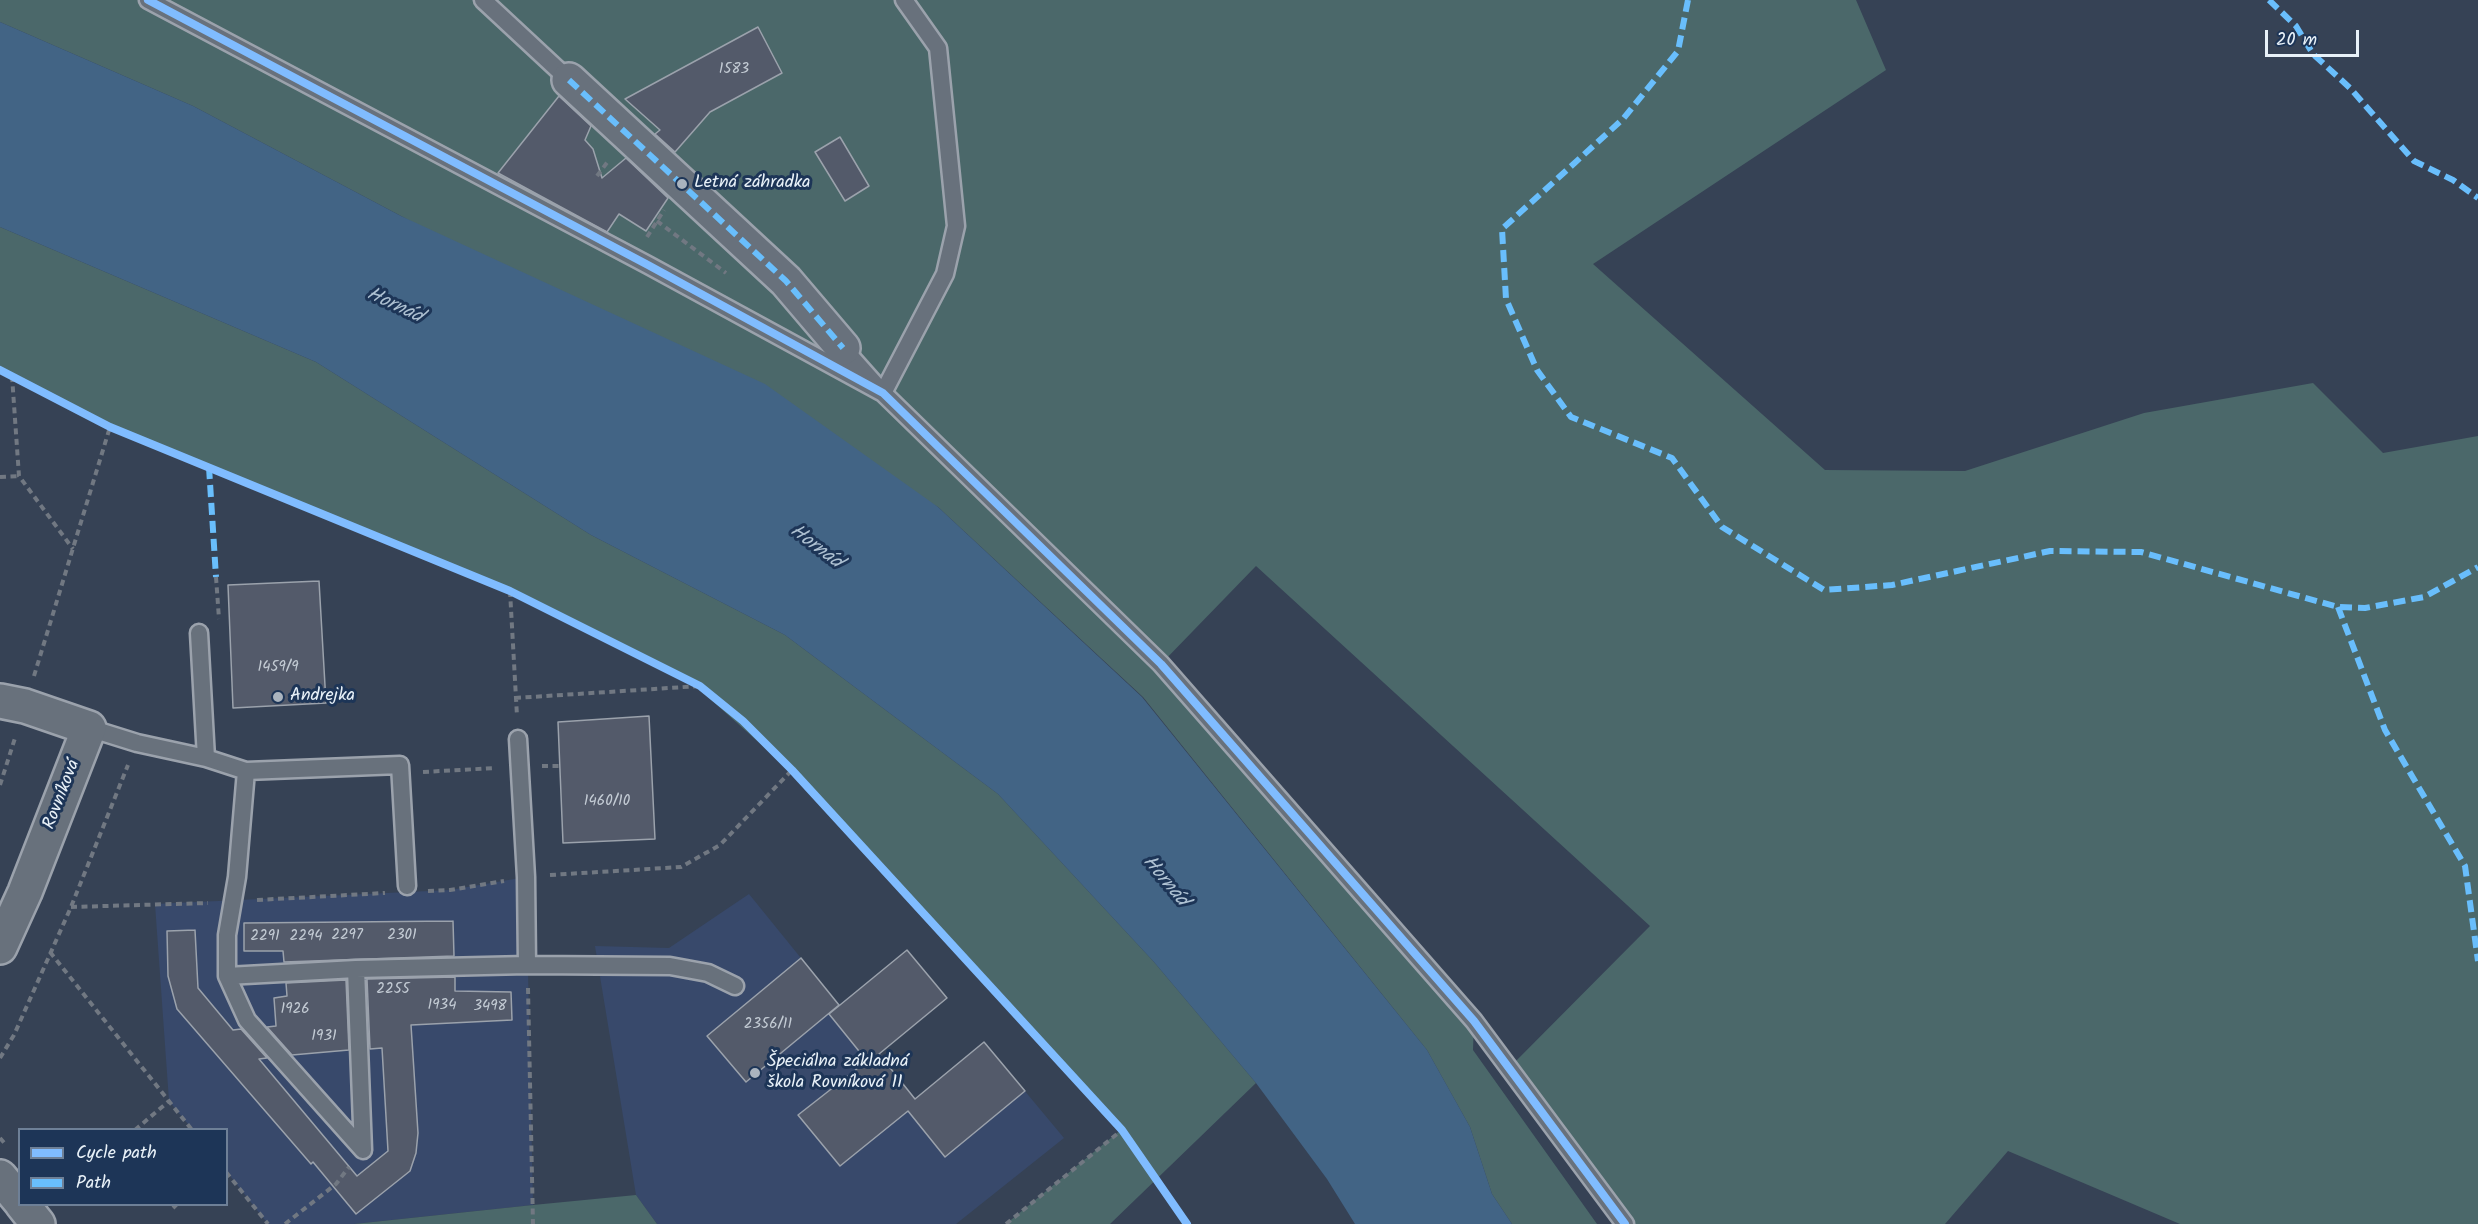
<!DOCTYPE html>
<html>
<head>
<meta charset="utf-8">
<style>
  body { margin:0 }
  #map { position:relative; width:2478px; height:1224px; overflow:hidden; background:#364255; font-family:Kalam,sans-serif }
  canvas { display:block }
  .legend { position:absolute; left:18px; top:1128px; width:210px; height:78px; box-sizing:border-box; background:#1d3557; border:2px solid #6e8097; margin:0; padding:8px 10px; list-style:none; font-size:18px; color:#e8f1f8 }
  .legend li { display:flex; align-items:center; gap:12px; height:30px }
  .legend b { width:30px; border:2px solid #6e8097 }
  .scale { position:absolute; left:2265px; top:30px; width:94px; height:27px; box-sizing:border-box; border:3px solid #e8f1f8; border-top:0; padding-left:8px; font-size:18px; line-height:21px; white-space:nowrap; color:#e8f1f8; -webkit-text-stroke:4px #1d3557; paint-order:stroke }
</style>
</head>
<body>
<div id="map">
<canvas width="2478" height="1224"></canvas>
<ul class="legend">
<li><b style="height:8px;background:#80bcff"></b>Cycle path</li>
<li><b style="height:8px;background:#69befc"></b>Path</li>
</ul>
<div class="scale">20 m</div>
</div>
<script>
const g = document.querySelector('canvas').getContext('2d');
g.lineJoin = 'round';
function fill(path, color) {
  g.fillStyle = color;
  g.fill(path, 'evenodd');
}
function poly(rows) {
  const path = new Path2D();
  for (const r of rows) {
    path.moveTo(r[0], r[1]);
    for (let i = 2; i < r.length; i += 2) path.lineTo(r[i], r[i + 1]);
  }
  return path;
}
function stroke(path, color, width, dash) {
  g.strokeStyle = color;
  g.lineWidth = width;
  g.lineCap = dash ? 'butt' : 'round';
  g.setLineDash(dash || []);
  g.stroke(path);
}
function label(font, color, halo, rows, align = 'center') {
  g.font = font + ' Kalam,sans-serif';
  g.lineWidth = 6;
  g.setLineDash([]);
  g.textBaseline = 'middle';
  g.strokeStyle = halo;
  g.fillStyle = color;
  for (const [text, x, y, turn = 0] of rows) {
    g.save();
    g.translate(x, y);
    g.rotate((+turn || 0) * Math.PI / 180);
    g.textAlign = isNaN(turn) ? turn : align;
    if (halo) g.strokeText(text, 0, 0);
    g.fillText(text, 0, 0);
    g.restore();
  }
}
fill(poly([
  [526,877,533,1205,354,1224,268,1224,227,1172,226,1130,192,1129,169,1101,155,904,450,890],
  [749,894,839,1005,907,950,947,998,879,1054,915,1099,984,1042,1064,1138,956,1224,657,1224,636,1195,595,946,669,948]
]), '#38496b');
fill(poly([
  [0,0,1856,0,1886,70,1593,264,1825,470,1965,471,2144,413,2313,383,2383,453,2478,436,2478,1224,2180,1224,2008,1151,1945,1224,1625,1224,1509,1068,1650,926,1256,566,1161,664,1474,1021,1473,1050,1597,1224,1512,1224,1492,1194,1470,1127,1427,1050,1143,697,938,507,401,216,193,106,0,22],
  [0,227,316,362,591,535,785,635,998,794,1154,962,1256,1083,1110,1224,1006,1224,1122,1129,792,772,699,689,510,591,110,427,0,370],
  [636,1195,657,1224,354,1224,533,1205]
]), '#4b686a');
fill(poly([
  [0,22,193,106,401,216,765,384,938,507,1142,697,1427,1050,1470,1127,1492,1194,1512,1224,1355,1224,1327,1179,1256,1083,1154,962,998,794,785,635,591,535,316,362,0,227]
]), '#426485');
const building = poly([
  [758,27,782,73,710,112,675,152,655,134,660,130,625,99,758,27],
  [559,96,591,126,585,140,593,149,602,178,626,158,668,198,646,231,619,214,607,232,498,173,559,96],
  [840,137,869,186,845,201,815,152,840,137],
  [319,581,326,703,233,708,228,585,319,581],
  [649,716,655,839,563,843,558,722,649,716],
  [453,921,454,956,284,962,283,951,244,951,244,923,453,921],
  [195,930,198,988,233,1030,241,1029,267,1058,259,1059,357,1176,388,1151,382,1048,370,1049,367,979,455,977,455,991,511,992,512,1020,411,1025,418,1133,416,1153,410,1171,356,1214,313,1162,311,1164,177,1009,168,976,167,931,195,930],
  [907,950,947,998,879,1054,915,1099,984,1042,1025,1091,945,1157,908,1111,840,1166,798,1115,867,1061,829,1014,907,950],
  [801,958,839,1005,746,1082,707,1036,801,958],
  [346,980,349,1050,292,1055,267,1027,276,1026,274,998,287,996,286,983,346,980]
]);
fill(building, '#535a6a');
stroke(building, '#9ba2ac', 1.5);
const lane = poly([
  [148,0,648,265,883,393,1161,664,1474,1021,1625,1224],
  [483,0,569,80],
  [843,348,883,393,945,274,956,226,938,48,904,0],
  [199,633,206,758],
  [89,728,137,743,206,758,246,771,400,765,407,886],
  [246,771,237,877,227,935,227,976,247,1020,363,1150],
  [527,965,670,966,708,973,735,986],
  [227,976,356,969],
  [363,1150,356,969,527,965,526,877,518,739]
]);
const street = poly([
  [569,80,786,281,843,348],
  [0,701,25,706,89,728,25,892,0,947],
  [0,1177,20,1201],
  [22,1204,38,1224]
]);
stroke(lane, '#9ba2ac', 21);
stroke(street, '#9ba2ac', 38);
stroke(poly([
  [597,176,609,160],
  [657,221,726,273],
  [647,237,664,210],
  [12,376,19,476,73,549],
  [0,477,19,476],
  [216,577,219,619],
  [510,591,517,716],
  [34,676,110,427],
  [515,698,700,686],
  [542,766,560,766],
  [423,772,496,768],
  [0,785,15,738],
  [550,875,681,867,720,845,792,770],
  [428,891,450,890,504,881],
  [257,900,385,893],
  [71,907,208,903],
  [50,952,192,1130],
  [528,988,533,1224],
  [0,1058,14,1035,71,907,128,765],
  [135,1130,169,1101],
  [0,1138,6,1145],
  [226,1172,268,1224],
  [173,1208,177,1204],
  [285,1224,336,1184,349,1167],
  [1006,1224,1122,1130]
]), '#717882', 4, [6, 4.5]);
stroke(lane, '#68717c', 16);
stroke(street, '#68717c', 33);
stroke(poly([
  [1688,0,1678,51,1623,119,1502,229,1506,299,1537,370,1571,417,1672,458,1722,527,1824,590,1892,585,2050,551,2141,552,2338,607,2365,608,2424,597,2478,567],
  [2269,0,2296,26,2313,54,2350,88,2414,161,2453,180,2478,198],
  [569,80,786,281,843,348],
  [209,467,216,577],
  [2338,607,2385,730,2465,866,2478,961]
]), '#69befc', 6, [12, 6]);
stroke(poly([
  [148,0,648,265,883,393,1161,664,1474,1021,1625,1224],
  [0,370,110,427,510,591,700,686,743,721,792,770,1122,1130,1187,1224]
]), '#80bcff', 8);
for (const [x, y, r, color] of [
  [682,184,6,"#aab4bf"],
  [278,697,6,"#aab4bf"],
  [755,1073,6,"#aab4bf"]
]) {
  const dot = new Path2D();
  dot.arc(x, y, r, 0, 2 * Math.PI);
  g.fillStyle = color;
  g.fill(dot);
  stroke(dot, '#1d3557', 2);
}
label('15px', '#c3cbd4', null, [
  ["1583",734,70],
  ["1459/9",278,668],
  ["1460/10",607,802],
  ["2297",347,936],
  ["2301",402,936],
  ["2291",265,937],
  ["2294",306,937],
  ["2255",393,990],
  ["1934",442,1006],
  ["3498",490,1007],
  ["1926",295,1010],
  ["2356/11",768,1025],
  ["1931",324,1037]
]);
label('18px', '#e8f1f8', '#1d3557', [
  ["Letná záhradka",694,184],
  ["Andrejka",290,697],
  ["Špeciálna základná",767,1063],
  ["škola Rovníková 11",767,1084]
], 'left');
label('18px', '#e8f1f8', '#1d3557', [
  ["Rovníková",63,795,-69]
]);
label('italic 20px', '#aec1d2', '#1d3557', [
  ["Hornád",394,307,25],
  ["Hornád",815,548,37],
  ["Hornád",1164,882,50]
]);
</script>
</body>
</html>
